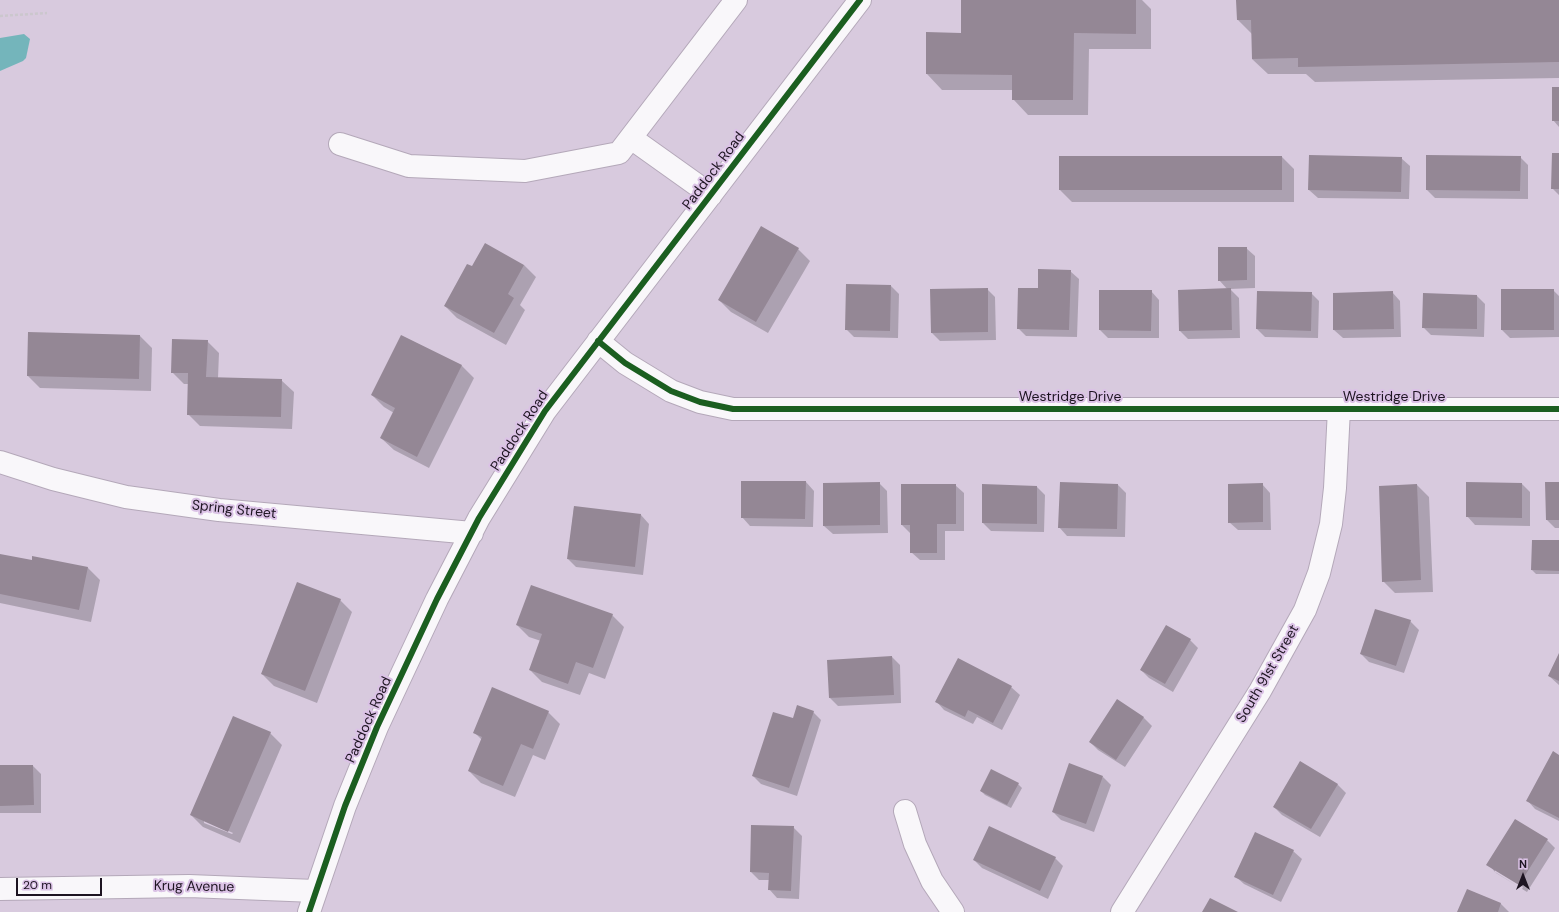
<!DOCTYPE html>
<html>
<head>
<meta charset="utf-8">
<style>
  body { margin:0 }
  #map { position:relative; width:1559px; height:912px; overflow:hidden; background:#d8cade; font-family:"DM Sans",sans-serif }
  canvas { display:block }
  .north { position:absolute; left:1503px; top:856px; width:40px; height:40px; -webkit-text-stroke:3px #dbc2e6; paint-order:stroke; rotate:0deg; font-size:11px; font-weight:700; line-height:16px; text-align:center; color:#1d1421 }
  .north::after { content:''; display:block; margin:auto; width:14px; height:18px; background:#1d1421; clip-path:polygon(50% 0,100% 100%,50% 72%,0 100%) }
  .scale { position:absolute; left:16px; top:878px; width:86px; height:18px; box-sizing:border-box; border:2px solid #1d1421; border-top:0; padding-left:5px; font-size:12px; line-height:14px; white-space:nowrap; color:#1d1421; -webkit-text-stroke:3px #dbc2e6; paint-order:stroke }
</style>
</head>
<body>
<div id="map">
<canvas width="1559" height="912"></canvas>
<div class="north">N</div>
<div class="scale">20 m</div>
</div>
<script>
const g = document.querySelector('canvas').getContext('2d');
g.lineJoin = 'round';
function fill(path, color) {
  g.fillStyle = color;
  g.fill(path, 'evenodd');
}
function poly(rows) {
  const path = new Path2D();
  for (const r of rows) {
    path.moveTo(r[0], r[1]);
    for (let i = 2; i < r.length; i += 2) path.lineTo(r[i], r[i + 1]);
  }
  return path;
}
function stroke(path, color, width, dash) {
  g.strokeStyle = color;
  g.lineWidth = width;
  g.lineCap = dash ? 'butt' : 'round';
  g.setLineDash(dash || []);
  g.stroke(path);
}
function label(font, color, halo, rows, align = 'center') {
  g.font = font + ' "DM Sans",sans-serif';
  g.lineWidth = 4;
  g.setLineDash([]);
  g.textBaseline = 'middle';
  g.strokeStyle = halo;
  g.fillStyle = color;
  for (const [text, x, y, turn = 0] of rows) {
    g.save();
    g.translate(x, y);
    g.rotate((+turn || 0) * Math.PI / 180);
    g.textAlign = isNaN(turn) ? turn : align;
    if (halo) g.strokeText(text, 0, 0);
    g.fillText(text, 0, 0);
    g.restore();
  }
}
fill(poly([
  [24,34,30,39,26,58,23,61,0,71,0,38]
]), '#74b5bb');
fill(poly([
  [962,0,1142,0,1151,9,1151,49,1089,49,1088,115,1028,115,1013,99,1013,90,942,90,927,74,927,33,962,34],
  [1237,0,1559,0,1559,78,1315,82,1306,74,1268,74,1252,59,1252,34,1238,20],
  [1559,88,1559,127,1553,120],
  [1559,154,1559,195,1552,188],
  [1282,157,1294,169,1294,202,1072,202,1060,190],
  [1520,157,1528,165,1528,199,1435,198,1427,190],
  [1401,158,1410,166,1409,199,1318,198,1309,190],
  [1246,248,1255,256,1255,288,1230,289,1239,298,1240,338,1188,339,1180,331,1179,291,1228,290,1219,280],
  [798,249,810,261,768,333,731,312,719,300],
  [524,265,536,277,520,305,525,310,506,345,457,318,445,306,472,267],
  [1070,271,1079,279,1077,337,1026,336,1018,328],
  [891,286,899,294,898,338,854,337,846,329],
  [987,289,995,297,996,340,940,341,932,333],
  [1553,290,1559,296,1559,337,1510,338,1502,330],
  [1151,291,1159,300,1159,338,1108,338,1100,330],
  [1392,292,1400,301,1401,337,1343,338,1334,330],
  [1311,293,1319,301,1318,338,1265,337,1257,329],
  [1477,296,1485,304,1484,337,1431,335,1423,327],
  [29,333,140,336,152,348,151,391,40,388,28,376],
  [402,336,462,366,474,378,429,468,394,450,381,438,394,413,384,407,372,395],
  [207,341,219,353,218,378,281,380,294,392,292,429,200,426,188,414,188,384,184,384,172,372],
  [806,482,814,491,813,527,750,526,742,517],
  [879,483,887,491,888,533,833,534,824,526],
  [1061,483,1118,485,1126,493,1125,537,1067,536,1059,527],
  [1559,483,1559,528,1555,528,1547,520],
  [1262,484,1270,493,1271,530,1238,530,1229,522],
  [1522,484,1530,492,1530,526,1475,525,1467,516],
  [955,485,964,493,964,531,945,531,945,560,920,560,911,552,910,533,902,525],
  [1417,485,1429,497,1433,592,1395,593,1383,581],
  [1037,487,1045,495,1044,532,991,531,983,523],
  [574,507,641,515,649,524,643,575,576,567,568,559],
  [1559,541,1559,574,1536,574,1532,570],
  [0,555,32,561,88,568,100,580,91,622,0,603],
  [340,600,352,612,317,703,274,686,262,674],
  [612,615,624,627,605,679,589,673,580,695,542,682,530,670,541,641,529,637,517,625],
  [1410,621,1419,630,1404,673,1369,662,1361,654],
  [1190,640,1198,648,1173,692,1149,678,1141,670],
  [1559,656,1559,685,1549,676],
  [892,657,900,665,901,703,838,706,830,698],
  [958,660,1011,687,1020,695,1002,730,977,717,973,724,944,710,936,701],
  [1117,701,1144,718,1152,726,1125,767,1098,750,1090,742],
  [548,712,560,724,545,760,533,755,515,797,481,783,469,771,482,740,474,732],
  [813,712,821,720,797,796,761,784,753,776,794,720],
  [270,733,282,745,240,843,203,827,191,815],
  [204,820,233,833,232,834,204,823],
  [1559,756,1559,821,1535,809,1527,800],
  [1300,762,1338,785,1346,793,1320,837,1282,815,1274,807],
  [0,766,33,766,41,774,41,813,0,813],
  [1103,777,1111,785,1094,832,1061,820,1053,812],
  [1018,784,1022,788,1011,808,985,795,981,791],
  [793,827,802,836,799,899,777,898,769,889,770,880,759,880,751,872],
  [1547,840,1555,848,1527,892,1496,873,1488,864],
  [1495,869,1523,887,1522,889,1495,872],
  [1293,851,1302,859,1281,902,1244,884,1235,876],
  [1055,858,1063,866,1048,899,982,868,974,860],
  [1468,890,1501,904,1509,912,1458,912]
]), '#0003');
fill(poly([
  [961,0,1136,0,1136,34,1074,33,1073,100,1012,100,1012,75,926,74,926,32,961,33],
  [1236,0,1559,0,1559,62,1298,67,1298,58,1252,59,1251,20,1237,20],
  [1552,87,1559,87,1559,121,1552,121],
  [1552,153,1559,153,1559,189,1551,189],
  [1309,155,1402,157,1401,192,1308,190],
  [1426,155,1521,156,1520,191,1426,190],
  [1059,156,1282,156,1282,190,1059,190],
  [761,226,799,248,756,322,718,300],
  [485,243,524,265,508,294,514,298,494,333,444,306,467,264,472,266],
  [1218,247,1247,247,1247,280,1218,281],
  [1038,269,1071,270,1069,330,1017,329,1018,288,1038,288],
  [846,284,891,285,890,331,845,330],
  [988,288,988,332,931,333,930,289],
  [1231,288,1232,330,1179,331,1178,290],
  [1501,289,1554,289,1554,330,1501,330],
  [1099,290,1152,290,1151,331,1099,330],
  [1257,291,1312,292,1311,331,1256,329],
  [1393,291,1394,329,1333,330,1333,293],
  [1423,293,1477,295,1477,329,1422,328],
  [28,332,140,335,139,379,27,376],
  [401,335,462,365,417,457,380,438,395,408,371,395],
  [172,339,208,340,206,377,282,379,281,417,187,415,188,373,171,373],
  [741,481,806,481,805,519,741,518],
  [880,482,880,525,823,526,823,483],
  [1060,482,1118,484,1117,529,1058,528],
  [1466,482,1522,483,1522,518,1466,517],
  [1545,482,1559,482,1559,520,1546,520],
  [1263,483,1263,522,1228,523,1228,484],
  [901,484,956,484,956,524,937,524,937,553,910,553,910,525,901,525],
  [982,484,1037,486,1037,524,982,523],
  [1417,484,1421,580,1382,582,1379,486],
  [574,506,641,514,635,567,567,559],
  [1532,540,1559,540,1559,571,1531,570],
  [0,554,32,560,32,556,88,567,79,610,0,594],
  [297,582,341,599,305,691,261,674],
  [531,585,613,614,593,668,576,662,568,684,529,670,542,634,516,625],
  [1375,609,1411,620,1396,666,1360,654],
  [1166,625,1191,639,1165,684,1140,670],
  [1559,653,1559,681,1548,676],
  [892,656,894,695,829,698,827,660],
  [958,658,1012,686,993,723,968,710,965,717,935,702],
  [492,687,549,711,533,749,521,744,503,786,468,771,482,737,473,733],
  [1117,699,1144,717,1116,760,1089,742],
  [797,705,814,711,789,788,752,776,773,712,793,718],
  [233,716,271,732,228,832,190,815],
  [1553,751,1559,755,1559,818,1526,801],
  [1300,761,1338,784,1311,829,1273,807],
  [1069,763,1103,776,1086,824,1052,812],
  [0,765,33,765,34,805,0,806],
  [991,769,1019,783,1007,805,980,791],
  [1515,819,1548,839,1519,885,1486,865],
  [751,825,794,826,791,891,768,890,769,873,750,872],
  [989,826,1056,857,1040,891,973,860],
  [1255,832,1294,850,1273,895,1234,877],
  [1467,889,1501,903,1498,912,1457,912],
  [1210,898,1238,912,1202,912]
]), '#948795');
const street = poly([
  [631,138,711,195],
  [340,144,409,166,525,171,619,153,736,0],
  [598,341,625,363,671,391,700,402,733,409,1559,409],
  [0,462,53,479,126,497,219,510,472,533],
  [905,811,915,844,932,881,953,912],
  [0,889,189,886,315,891],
  [309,912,345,806,377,727,437,599,479,518,545,411,860,0],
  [1122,912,1260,691,1305,610,1319,573,1331,524,1335,488,1339,409]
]);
stroke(street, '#b4a8b9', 24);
stroke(poly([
  [0,16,47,13]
]), '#cbc7cd', 2.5, [3, 2]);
stroke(street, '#f9f7fa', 22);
stroke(poly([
  [598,341,625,363,671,391,700,402,733,409,1559,409],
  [309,912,345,806,377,727,437,599,479,518,545,411,860,0]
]), '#1b5e20', 6);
label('14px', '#1d1421', '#dbc2e6', [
  ["Paddock Road",714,171,-53],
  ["Westridge Drive",1070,397],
  ["Westridge Drive",1394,397],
  ["Paddock Road",520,431,-57],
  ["Spring Street",234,510,6],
  ["South 91st Street",1268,674,-60],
  ["Paddock Road",369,720,-66],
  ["Krug Avenue",194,887,1]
]);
</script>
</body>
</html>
